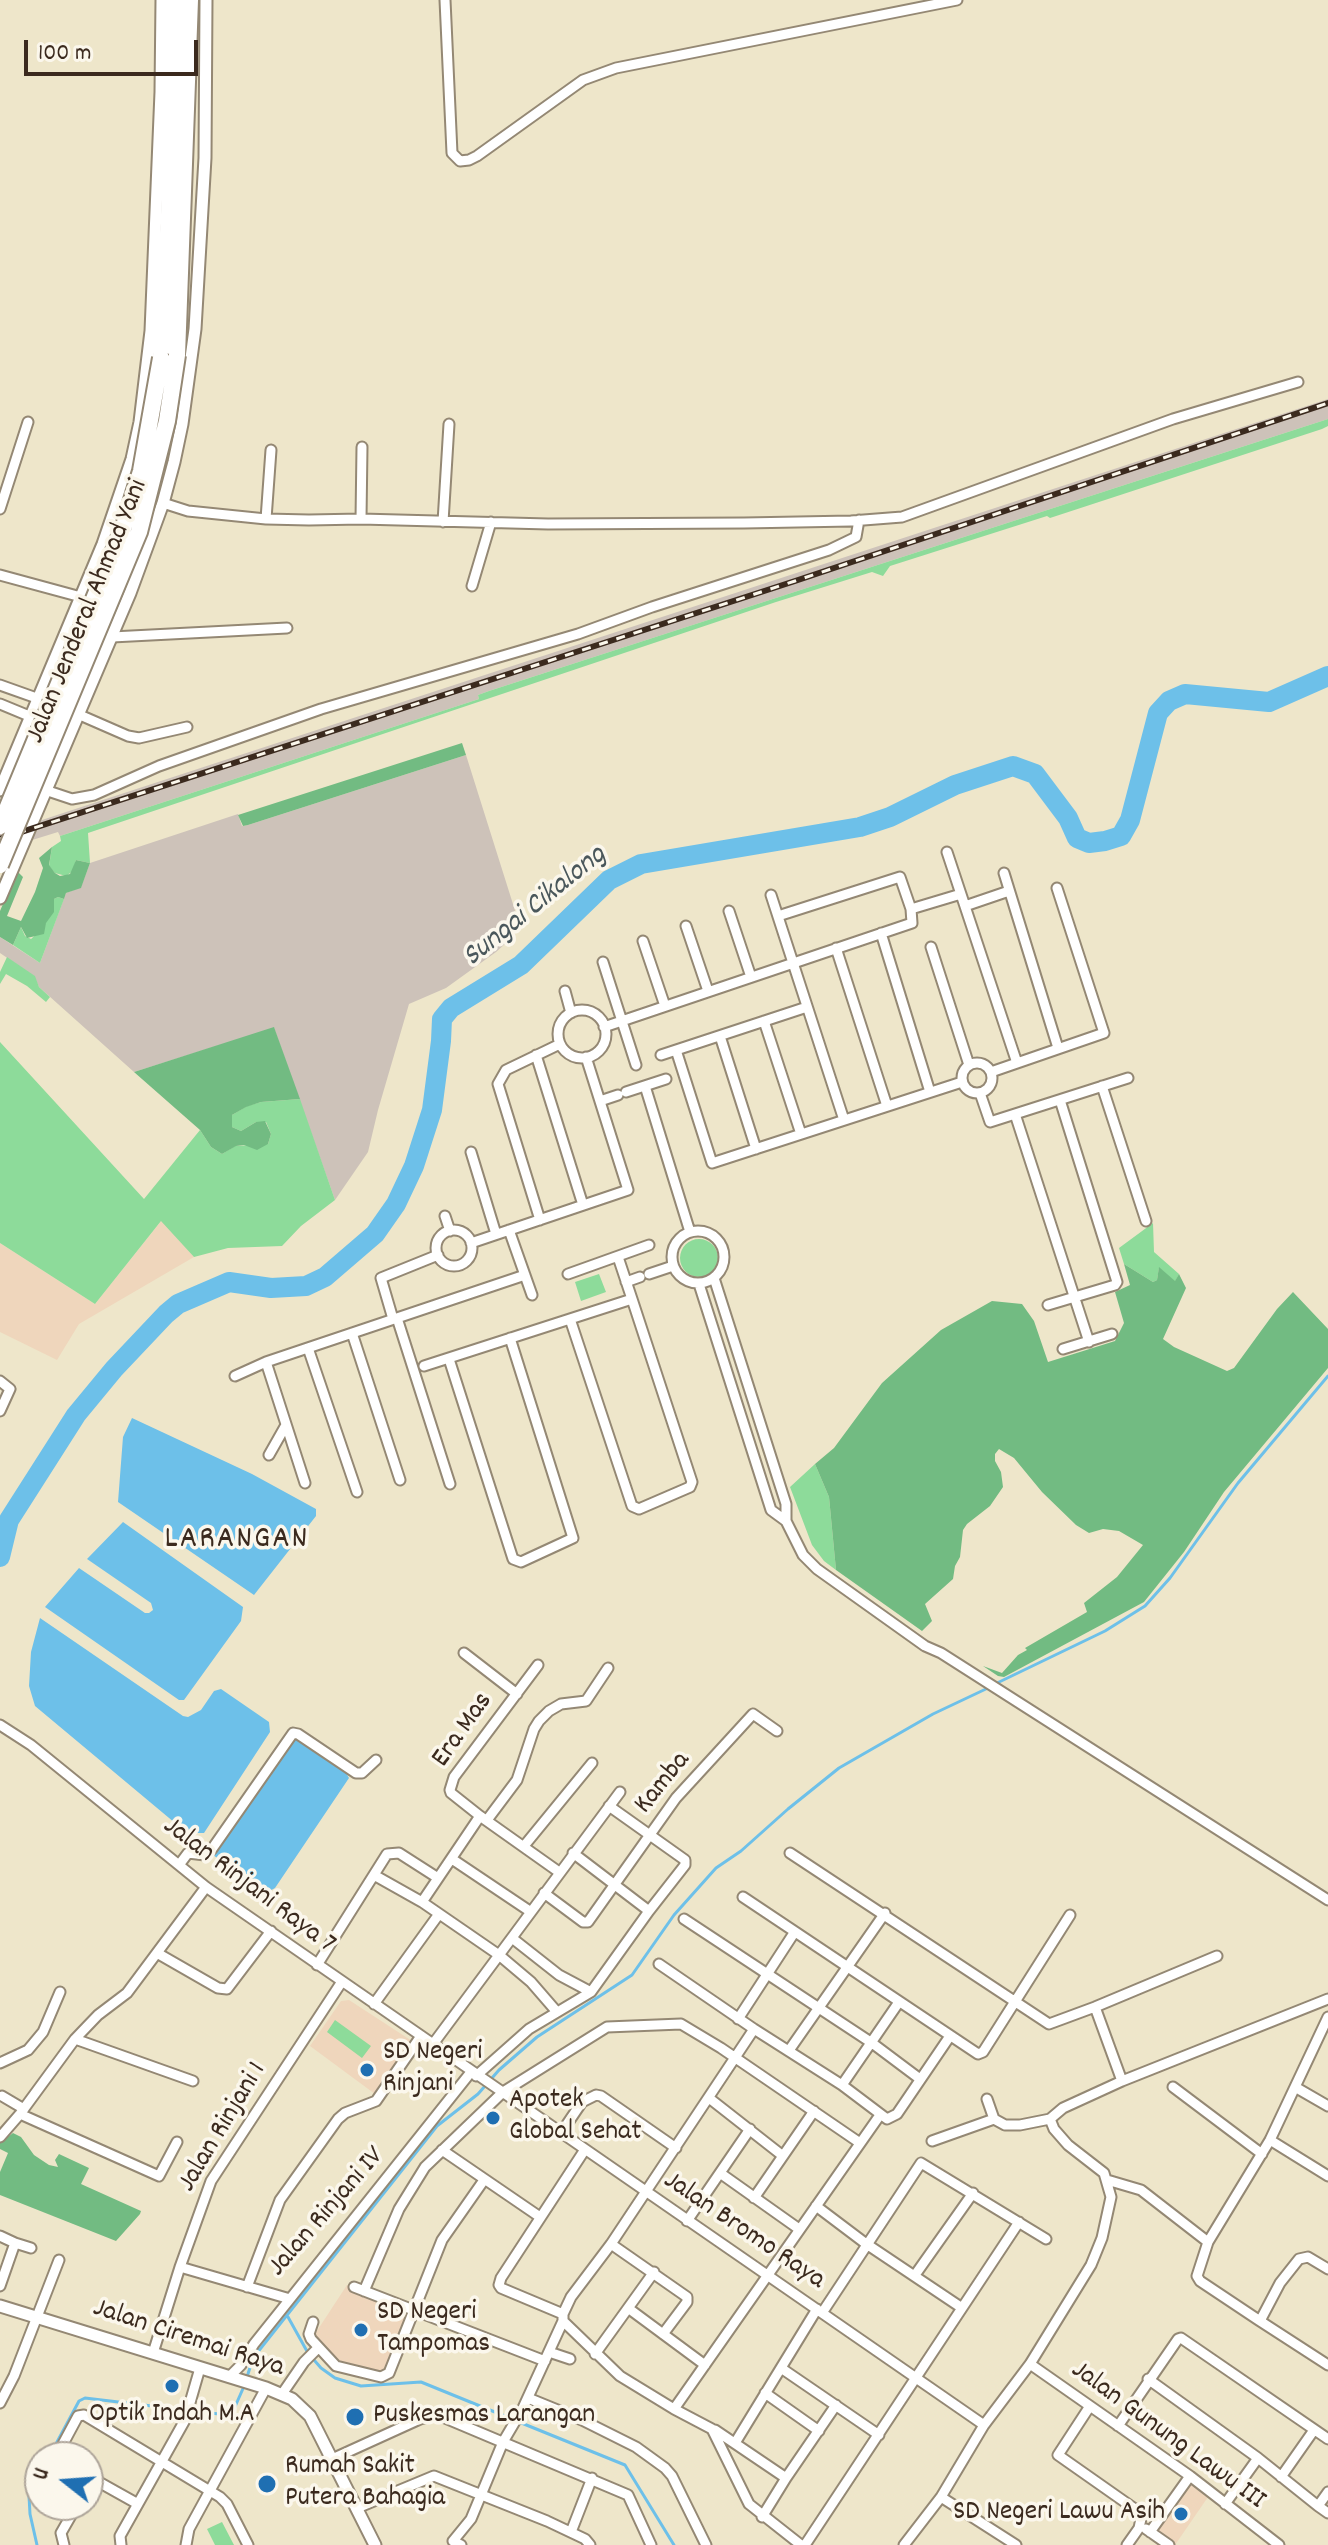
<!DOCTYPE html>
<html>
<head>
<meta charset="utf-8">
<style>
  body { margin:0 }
  #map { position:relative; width:1328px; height:2545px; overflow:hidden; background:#eee6ca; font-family:Dekko,sans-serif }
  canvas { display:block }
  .north { position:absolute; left:24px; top:2441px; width:80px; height:80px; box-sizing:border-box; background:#fbf7ec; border:2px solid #aea59a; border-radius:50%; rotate:287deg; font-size:22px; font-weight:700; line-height:32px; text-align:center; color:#3b2a1e }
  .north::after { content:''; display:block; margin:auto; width:28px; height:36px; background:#1f6fb2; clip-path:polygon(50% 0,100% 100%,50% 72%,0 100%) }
  .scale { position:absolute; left:24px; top:40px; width:174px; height:36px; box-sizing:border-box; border:4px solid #3b2a1e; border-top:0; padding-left:10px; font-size:24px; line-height:28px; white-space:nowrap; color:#3b2a1e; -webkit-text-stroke:6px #fbf7ec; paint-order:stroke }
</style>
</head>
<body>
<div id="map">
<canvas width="1328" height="2545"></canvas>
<div class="north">U</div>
<div class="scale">100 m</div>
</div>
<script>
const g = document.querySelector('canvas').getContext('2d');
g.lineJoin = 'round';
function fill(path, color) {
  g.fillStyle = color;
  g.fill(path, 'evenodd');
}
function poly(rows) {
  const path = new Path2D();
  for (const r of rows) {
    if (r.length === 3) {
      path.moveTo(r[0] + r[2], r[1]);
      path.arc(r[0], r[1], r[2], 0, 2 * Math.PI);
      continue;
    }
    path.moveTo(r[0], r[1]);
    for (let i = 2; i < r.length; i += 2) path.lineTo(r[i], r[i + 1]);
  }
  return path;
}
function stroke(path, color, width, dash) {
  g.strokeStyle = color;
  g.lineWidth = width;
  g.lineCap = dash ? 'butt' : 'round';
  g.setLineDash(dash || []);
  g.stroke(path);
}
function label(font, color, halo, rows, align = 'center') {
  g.font = font + ' Dekko,sans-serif';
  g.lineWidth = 7;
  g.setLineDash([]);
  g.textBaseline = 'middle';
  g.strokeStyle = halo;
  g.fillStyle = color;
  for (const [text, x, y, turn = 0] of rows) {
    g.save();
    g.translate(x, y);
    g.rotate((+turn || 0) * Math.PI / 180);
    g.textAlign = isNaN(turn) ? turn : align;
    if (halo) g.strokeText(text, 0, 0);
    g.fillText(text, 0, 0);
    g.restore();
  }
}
fill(poly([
  [162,1220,194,1257,79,1324,57,1360,0,1332,0,1243,95,1304],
  [349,2000,412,2041,375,2094,310,2046,341,2001],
  [347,2285,412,2311,389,2368,380,2374,341,2365,313,2337],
  [1188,2482,1208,2497,1175,2545,1154,2530]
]), '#efd6bc');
fill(poly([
  [1328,399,1328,419,489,691,478,695,479,699,60,836,58,832,0,850,0,834,57,815],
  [466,755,518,920,506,943,496,952,446,988,409,1004,378,1110,368,1152,335,1200,274,1028,134,1072,39,987,34,976,0,953,0,937,40,963,66,893,81,887,90,863,238,814,242,826,248,825]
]), '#cdc2b9');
fill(poly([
  [1328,419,1328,426,1322,429,1050,518,1047,516,890,566,883,576,872,572,776,602,88,833,90,863,76,860,73,871,66,876,55,873,49,866,52,847,61,841,60,836,479,699,478,695,489,691],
  [58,897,64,899,40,963,13,945,21,927,25,936,31,939,44,927,54,899],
  [7,957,35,976,39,987,50,997,46,1002,27,986,6,974,0,984,0,972],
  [0,1042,144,1199,200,1130,211,1147,222,1154,235,1146,268,1144,271,1134,266,1122,256,1122,241,1131,232,1127,232,1115,247,1106,261,1102,300,1099,335,1200,301,1226,282,1246,228,1248,194,1257,161,1221,95,1304,0,1243],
  [1153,1223,1154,1252,1179,1274,1175,1282,1159,1268,1157,1280,1153,1282,1124,1264,1119,1248],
  [699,1258,19],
  [599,1274,606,1292,581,1301,575,1282],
  [815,1464,829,1497,836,1570,824,1561,812,1545,790,1487],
  [335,2020,371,2046,362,2058,327,2032],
  [222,2522,234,2545,215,2545,207,2529]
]), '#8ddb9a');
fill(poly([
  [462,743,466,755,248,825,243,826,238,815],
  [52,847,49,865,55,873,60,876,70,874,76,860,90,863,81,888,66,893,64,899,58,897,54,899,54,912,46,923,44,934,27,938,21,927,13,945,0,937,0,911,17,871,23,877,7,916,21,921,35,892,43,868,39,858],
  [274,1027,300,1099,261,1102,246,1107,232,1115,232,1127,241,1131,256,1122,265,1121,271,1134,268,1144,257,1150,244,1145,236,1146,222,1154,211,1147,200,1130,134,1072],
  [1124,1264,1153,1282,1157,1280,1159,1267,1175,1281,1179,1274,1186,1288,1163,1339,1174,1347,1227,1371,1234,1368,1277,1309,1293,1292,1328,1329,1328,1368,1224,1492,1184,1552,1144,1602,1004,1677,998,1676,983,1666,1002,1673,1018,1655,1027,1650,1025,1648,1087,1612,1084,1603,1117,1577,1143,1545,1119,1531,1103,1529,1089,1533,1076,1525,1042,1492,1014,1458,999,1449,995,1454,995,1461,1001,1472,1003,1487,990,1506,967,1524,963,1530,960,1557,955,1566,953,1579,925,1604,932,1621,922,1631,836,1570,829,1497,815,1464,834,1448,882,1383,941,1330,992,1301,1022,1304,1034,1321,1048,1362,1115,1341,1124,1323,1115,1292,1130,1285],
  [13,2133,21,2137,34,2155,49,2165,58,2167,55,2160,59,2154,89,2168,81,2184,141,2211,140,2214,116,2241,0,2195,0,2172,8,2153,0,2149,0,2143]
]), '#72bb82');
fill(poly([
  [132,1418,252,1474,316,1509,316,1516,254,1595,118,1502,123,1437],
  [123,1522,243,1607,241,1621,184,1700,179,1700,45,1607,79,1568,145,1613,149,1613,153,1610,151,1603,87,1559],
  [40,1618,183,1716,188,1717,201,1710,214,1691,221,1689,269,1722,270,1732,204,1833,187,1833,35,1706,29,1686,31,1652],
  [294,1737,345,1771,349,1778,275,1888,266,1893,213,1855,289,1743,292,1745]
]), '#6dc0e9');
stroke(poly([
  [995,1684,1105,1631,1145,1606,1170,1578,1238,1483,1328,1376],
  [288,2317,308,2353,321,2368,335,2378,361,2386,421,2382,512,2419],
  [247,2377,253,2358,437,2126,478,2094,499,2070,537,2037,632,1975,674,1915,716,1868,741,1851,788,1809,839,1768,933,1714,988,1688],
  [519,2422,625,2465,674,2545],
  [49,2457,79,2401,85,2398,219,2414,234,2409,245,2384],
  [37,2545,30,2514,29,2496,40,2475]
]), '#6dc0e9', 3);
stroke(poly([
  [0,1557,9,1520,76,1415,114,1369,166,1314,178,1304,229,1282,271,1288,306,1286,325,1277,375,1234,396,1204,414,1166,432,1110,441,1041,442,1019,451,1008,521,965,609,880,641,864,860,827,890,817,955,785,1013,766,1035,774,1068,818,1077,838,1089,843,1105,841,1121,836,1130,820,1158,713,1169,701,1185,694,1269,702,1328,676]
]), '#6dc0e9', 20);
const minor = poly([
  [445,0,452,153,460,161,469,160,477,156,583,80,616,68,957,0],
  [163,503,188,511,266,519,309,520,361,519,548,524,744,523,851,521,902,517,1173,419,1298,382],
  [0,509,28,422],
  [266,519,271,450],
  [361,519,362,447],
  [443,522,449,424],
  [0,575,81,597],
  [472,586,491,522],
  [112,637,287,628],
  [0,685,45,701],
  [0,704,34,718],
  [73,712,128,736,139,738,187,727],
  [45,790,72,799,94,795,159,766,321,709,578,634,652,607,829,550,856,537,859,520],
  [947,852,1017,1063],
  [1004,873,1058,1048],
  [771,895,844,1120],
  [965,906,1009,891],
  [729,911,751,977],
  [778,916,900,877,911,909,961,894],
  [686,926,708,991],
  [881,933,930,1092],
  [643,941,665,1006],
  [931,947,969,1065],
  [836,948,887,1106],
  [603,962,636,1065],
  [565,991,571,1013],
  [582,1034,24],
  [764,1021,801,1134],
  [604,1027,912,923,911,909],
  [720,1036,756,1149],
  [676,1050,712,1163,962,1082],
  [536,1055,583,1205],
  [661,1055,807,1007],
  [977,1078,15],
  [991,1072,1104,1033,1057,888],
  [645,1086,690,1232],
  [1102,1086,1146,1221],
  [626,1092,666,1079],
  [980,1093,990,1122,1128,1078],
  [600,1101,618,1095],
  [1015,1114,1089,1342],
  [471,1152,496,1234],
  [445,1216,450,1231],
  [540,1220,498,1084,506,1070,560,1044],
  [509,1230,532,1295],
  [454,1248,18],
  [698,1257,26],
  [471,1243,628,1190,586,1057],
  [568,1274,649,1245],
  [649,1274,673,1266],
  [714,1278,786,1504,786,1521,803,1555,817,1569,925,1646,941,1653,1328,1900],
  [626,1282,640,1277],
  [699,1284,771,1510,786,1521],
  [1048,1305,1115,1285,1117,1282,1060,1100],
  [397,1318,450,1484],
  [393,1319,381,1278,438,1255],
  [570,1319,632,1506,639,1509,690,1487,692,1482,632,1299],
  [352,1333,400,1480],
  [308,1348,357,1492],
  [1063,1349,1112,1334],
  [449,1359,513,1559,521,1562,573,1538,510,1338],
  [266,1362,305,1483],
  [424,1366,632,1299,618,1257],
  [235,1376,266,1362,525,1275],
  [0,1381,10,1389,0,1411],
  [269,1455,286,1425],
  [464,1653,517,1694],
  [538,1665,454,1777,450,1790,451,1793,480,1816,559,1872],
  [0,1725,31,1745,206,1887,984,2425],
  [487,1820,517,1780,534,1729,539,1721,549,1711,561,1704,586,1701,608,1668],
  [524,1846,592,1763],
  [573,1853,649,1911],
  [790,1853,1049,2024,1095,2007,1217,1956],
  [452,1859,531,1912,620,1792],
  [179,1865,188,1853,205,1855,212,1849,293,1733,298,1734,356,1773,362,1773,376,1760],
  [374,1875,422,1902,499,1955,531,1982,557,2012],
  [544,1893,583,1922,588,1922,676,1798,753,1714,777,1731],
  [743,1897,978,2054,983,2052,1070,1915],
  [422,1902,480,1816],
  [684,1919,872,2043,920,2079],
  [512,1938,559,1975,591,1992],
  [157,1953,218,1988,227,1989,271,1931],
  [659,1964,754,2029,842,2085,887,2119,897,2114,950,2036],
  [317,1965,387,1854,399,1853,438,1878],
  [374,2004,439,1914],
  [1095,2007,1122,2081],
  [1328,2017,1270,2140,1208,2242,1197,2276,1200,2281,1260,2321,1280,2283,1299,2259,1308,2257,1328,2269],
  [738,2019,794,1933],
  [754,2029,611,2244,571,2297,563,2314,563,2321,620,2376,674,2409,712,2429,749,2504,801,2545],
  [75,2039,193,2081],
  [433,2044,531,1912],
  [790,2049,885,1913],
  [0,2063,28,2050,43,2032,60,1992],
  [476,2076,529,2029,591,1992,649,1911,685,1865,685,1860,609,1806],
  [842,2085,899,2002],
  [1173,2087,1262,2154],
  [1295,2087,1328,2106],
  [2,2096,24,2109],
  [709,2098,783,2156],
  [987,2099,994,2119,1005,2125,1020,2125,1050,2119,1063,2108,1122,2081,1328,1999],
  [20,2114,159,2176,177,2142],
  [561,2133,582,2102,596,2095,601,2096,676,2148],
  [0,2137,20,2114,75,2039,98,2015,127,1993,206,1887],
  [1270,2140,1328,2176],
  [932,2141,994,2119],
  [442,2150,540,2217],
  [720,2173,799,2229],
  [1107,2180,1141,2190,1208,2242],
  [754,2198,814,2111],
  [816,2206,865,2243,962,2308],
  [687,2221,750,2129],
  [0,2236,15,2243,0,2286],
  [15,2243,31,2248],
  [611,2244,687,2297,687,2302,663,2334],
  [180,2267,290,2299,471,2072],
  [915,2275,973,2193],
  [247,2287,280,2200,338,2119,345,2113,376,2101,421,2036],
  [354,2287,545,2361],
  [364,2291,399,2209,425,2167,503,2092,607,2027,681,2024,721,2048,860,2143],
  [628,2308,705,2365],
  [822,2313,921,2163,1046,2239],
  [563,2314,501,2288,499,2285,501,2278,584,2151],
  [1260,2321,1328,2365],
  [313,2322,309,2334,311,2339,336,2366,381,2377,389,2373,442,2240,484,2180],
  [549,2352,570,2359],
  [153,2353,180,2267,211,2181,341,1983],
  [595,2354,654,2272],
  [1030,2364,1190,2476,1279,2545],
  [781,2368,879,2435],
  [229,2377,241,2365,254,2344,290,2299],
  [1148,2379,1258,2458],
  [765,2393,819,2431],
  [282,2394,304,2362,318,2348],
  [528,2398,582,2420,636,2447,665,2468,672,2476,706,2545],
  [0,2403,14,2376,59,2260],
  [1090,2406,1058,2455,1142,2514,1139,2528,1127,2545],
  [674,2409,880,2115],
  [1118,2426,1178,2339,1181,2338,1328,2439],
  [715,2430,786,2478,762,2517],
  [735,2443,817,2309],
  [56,2457,78,2416,84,2415,220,2497,227,2504,248,2545],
  [332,2459,420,2419,438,2415,628,2495,651,2545],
  [88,2476,138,2504],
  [1281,2477,1314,2430],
  [786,2478,836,2405],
  [1328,2492,1318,2506,1328,2513],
  [941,2497,1016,2545],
  [1225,2504,1258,2458,1318,2506],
  [357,2508,434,2476,547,2521,585,2539,590,2545],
  [1146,2529,1169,2545],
  [571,2532,592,2478],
  [1150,2532,1190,2476],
  [64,2545,61,2533,77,2505],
  [121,2545,120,2536,185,2420,200,2368],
  [186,2545,189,2529,266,2388],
  [461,2545,453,2541,471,2519,503,2442,523,2408,563,2321],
  [805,2545,1019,2222],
  [904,2545,941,2497,984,2425,1030,2364,1091,2265,1102,2238,1111,2197,1104,2173,1068,2145,1054,2129,1050,2119]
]);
const tertiary = poly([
  [0,790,103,544,132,459,140,422,151,331,161,92,162,0],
  [0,898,130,593,163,503,174,462,182,424,195,329,205,158,206,0],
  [0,2306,266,2388,292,2399,310,2416,375,2545]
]);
const trunk = poly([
  [177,355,190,0],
  [161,358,169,215,174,0]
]);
stroke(minor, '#948874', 13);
stroke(tertiary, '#948874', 15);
stroke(trunk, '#948874', 20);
stroke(minor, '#fff', 9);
stroke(tertiary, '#fff', 11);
stroke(trunk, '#fff', 16);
const rail = poly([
  [0,839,795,581,1328,403]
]);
stroke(rail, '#3b2a1e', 6);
stroke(rail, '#fbf7ec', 3, [9]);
const trunkBridge = poly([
  [0,826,123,529,141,471,161,358],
  [0,865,139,532,167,421,177,355]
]);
stroke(trunkBridge, '#948874', 20, []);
stroke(trunkBridge, '#fff', 16);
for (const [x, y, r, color] of [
  [367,2070,8,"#1f6fb2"],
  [493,2118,8,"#1f6fb2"],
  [361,2330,8,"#1f6fb2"],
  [172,2386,8,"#1f6fb2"],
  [355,2417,10,"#1f6fb2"],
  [267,2484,10,"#1f6fb2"],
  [1181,2514,8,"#1f6fb2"]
]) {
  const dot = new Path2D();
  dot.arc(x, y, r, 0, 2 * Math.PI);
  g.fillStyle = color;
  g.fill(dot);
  stroke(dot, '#fbf7ec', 3);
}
label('28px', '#3b2a1e', '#fbf7ec', [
  ["Jalan Jenderal Ahmad Yani",89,612,-68],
  ["Era Mas",464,1731,-55],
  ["Kamba",664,1784,-51],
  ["Jalan Rinjani Raya 7",248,1887,37],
  ["Jalan Rinjani 1",224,2128,-59],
  ["Jalan Rinjani IV",328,2213,-49],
  ["Jalan Bromo Raya",743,2232,34],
  ["Jalan Ciremai Raya",188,2340,18],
  ["Jalan Gunung Lawu III",1167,2437,36]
]);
label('28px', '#3b2a1e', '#fbf7ec', [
  ["SD Negeri",383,2054],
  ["Rinjani",383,2086],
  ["Apotek",509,2102],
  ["Global Sehat",509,2134],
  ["SD Negeri",377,2314],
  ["Tampomas",377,2346],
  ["Optik Indah M.A",172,2416,"center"],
  ["Puskesmas Larangan",373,2417],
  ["Rumah Sakit",285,2468],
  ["Putera Bahagia",285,2500],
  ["SD Negeri Lawu Asih",1165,2514,"right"]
], 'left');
label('italic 30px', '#4a575b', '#fbf7ec', [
  ["Sungai Cikalong",536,908,-39]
]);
g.letterSpacing = '2px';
label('32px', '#3b2a1e', '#fbf7ec', [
  ["LARANGAN",237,1542]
]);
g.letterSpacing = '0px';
</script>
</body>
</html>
